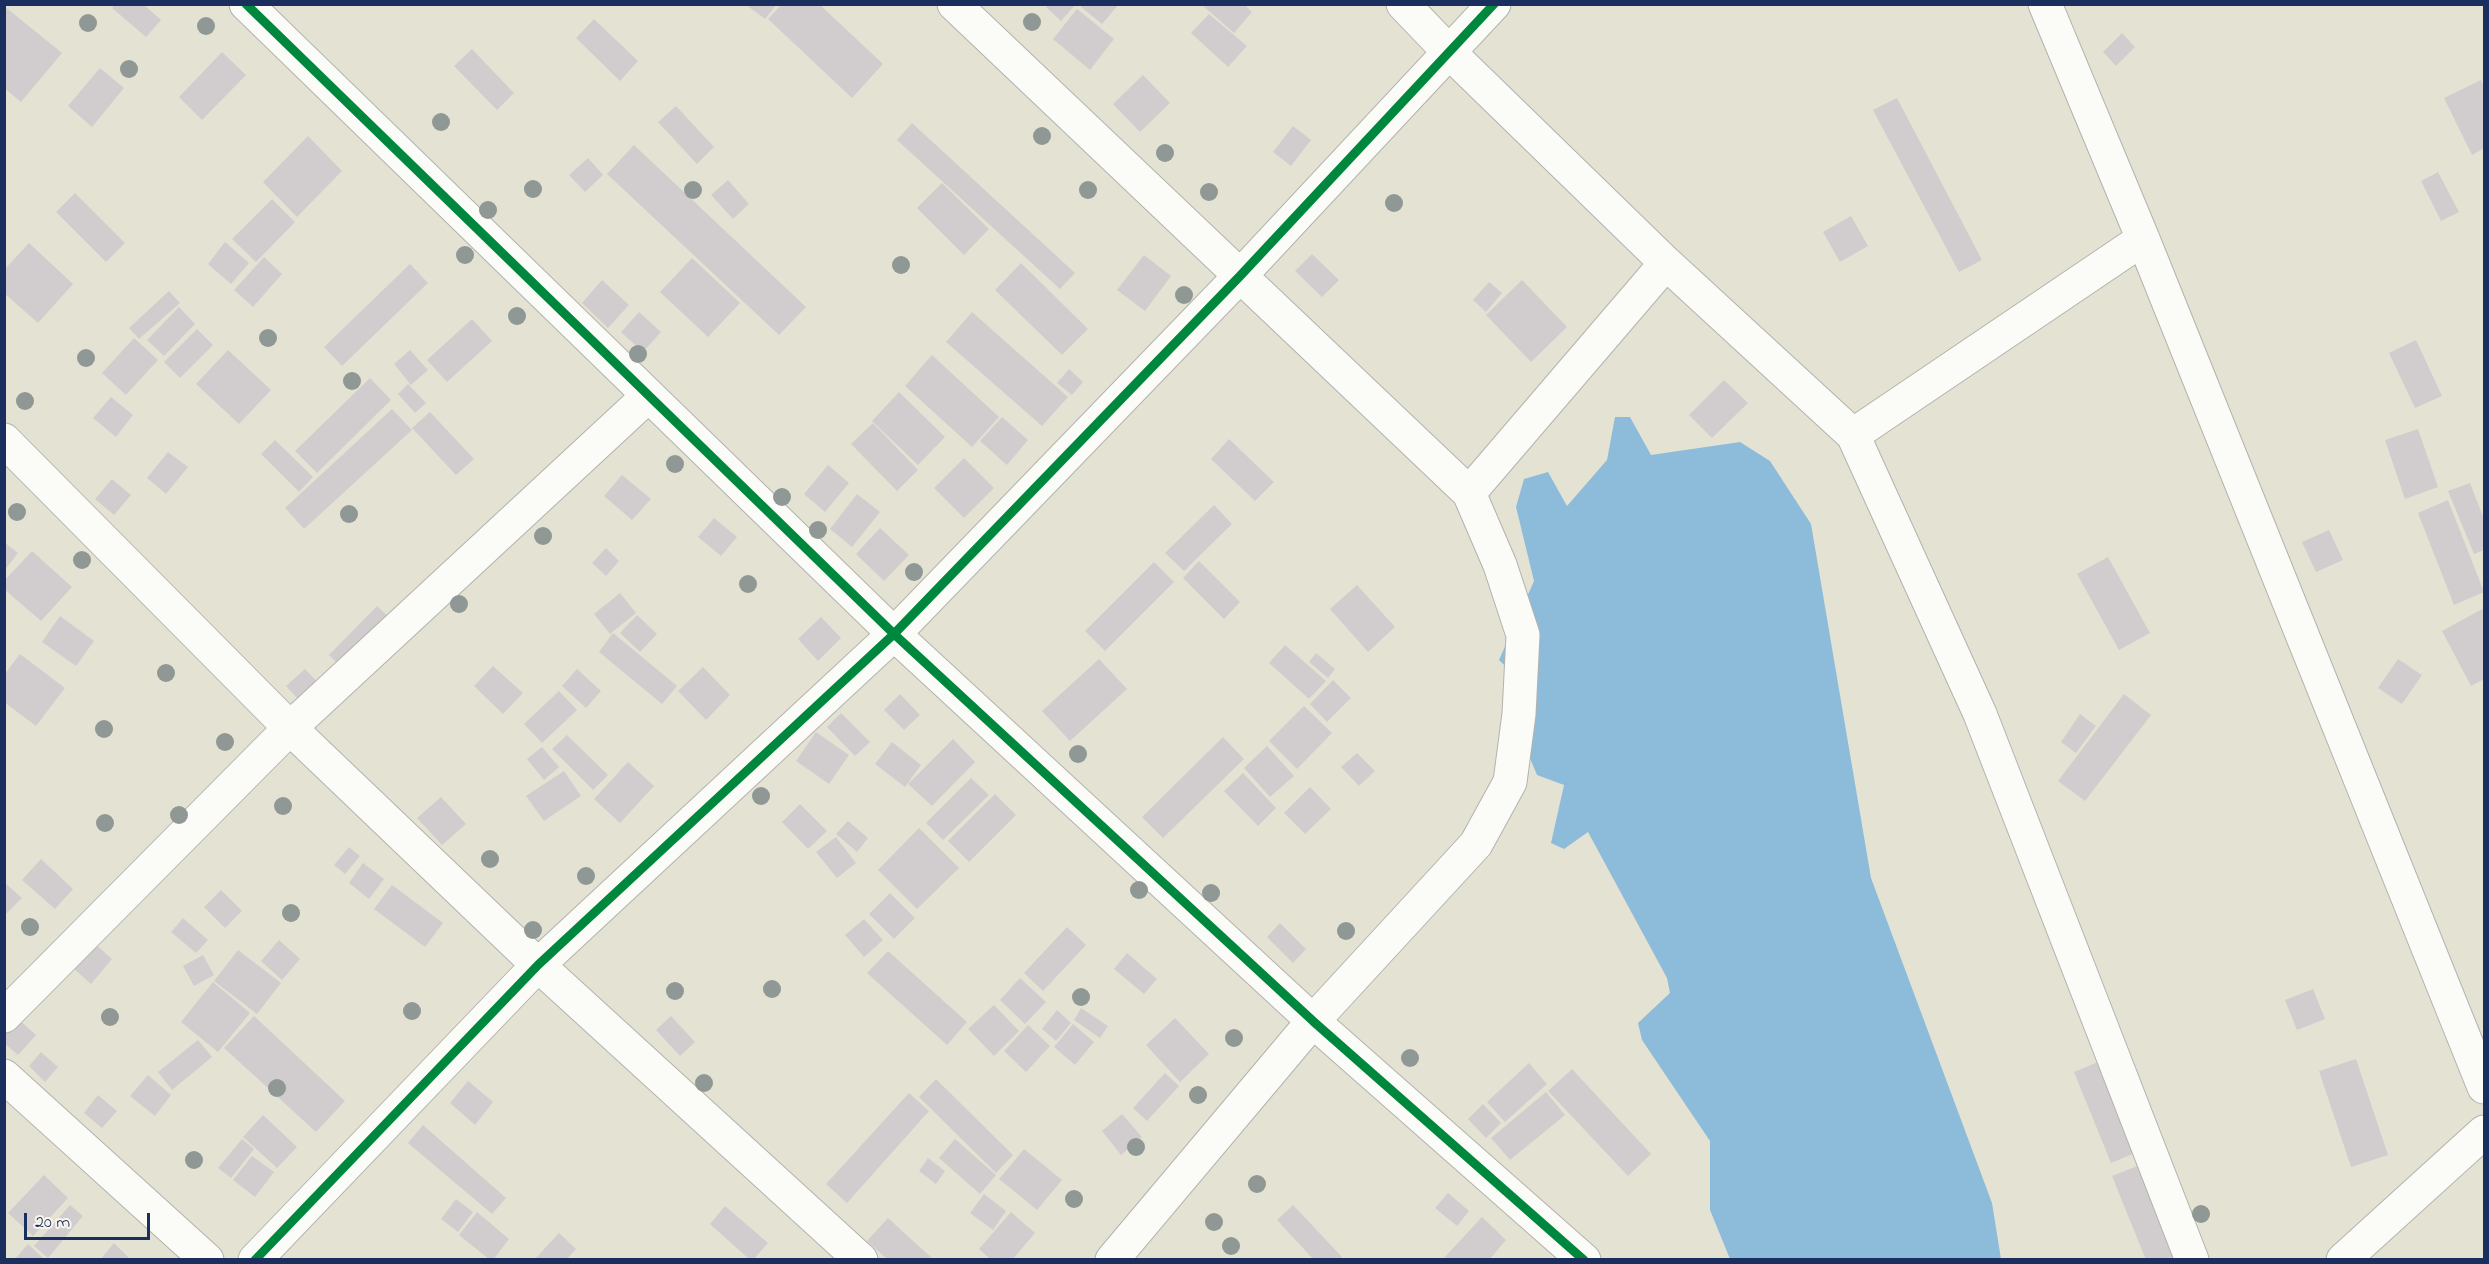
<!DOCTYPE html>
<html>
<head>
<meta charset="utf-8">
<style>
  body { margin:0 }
  #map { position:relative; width:2489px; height:1264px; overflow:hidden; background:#e4e2d3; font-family:"Indie Flower",sans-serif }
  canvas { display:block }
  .frame { position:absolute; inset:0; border:6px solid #1b2f5e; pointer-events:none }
  .scale { position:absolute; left:24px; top:1213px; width:126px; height:27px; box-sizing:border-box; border:3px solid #1b2f5e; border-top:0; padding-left:8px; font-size:18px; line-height:21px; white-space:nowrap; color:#1b2f5e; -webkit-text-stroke:4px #fbf7ec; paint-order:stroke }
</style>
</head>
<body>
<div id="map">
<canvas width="2489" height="1264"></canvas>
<div class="frame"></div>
<div class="scale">20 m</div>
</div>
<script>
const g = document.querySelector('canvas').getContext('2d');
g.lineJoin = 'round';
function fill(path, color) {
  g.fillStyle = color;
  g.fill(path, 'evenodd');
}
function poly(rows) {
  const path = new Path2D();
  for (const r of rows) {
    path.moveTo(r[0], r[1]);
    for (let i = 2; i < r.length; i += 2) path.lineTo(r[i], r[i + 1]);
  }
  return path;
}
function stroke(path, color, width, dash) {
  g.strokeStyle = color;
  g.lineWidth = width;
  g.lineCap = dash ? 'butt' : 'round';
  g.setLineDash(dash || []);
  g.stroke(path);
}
fill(poly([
  [1615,417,1630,417,1651,455,1740,442,1770,461,1811,524,1871,878,1992,1203,2001,1259,1730,1259,1710,1210,1710,1141,1642,1040,1638,1023,1670,993,1667,978,1588,832,1564,849,1551,843,1564,785,1537,775,1519,732,1531,691,1499,660,1534,581,1516,507,1524,479,1548,472,1567,506,1607,460]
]), '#8dbcda');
fill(poly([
  [115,4,143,4,161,20,146,37,112,8],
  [745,4,777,4,765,19],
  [782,4,819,4,883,64,852,98,768,19],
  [1049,4,1076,4,1061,21,1046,7],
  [1083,4,1119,4,1102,24,1081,7],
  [1201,4,1244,4,1252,12,1234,33],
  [4,6,62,53,21,102,4,88],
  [1077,9,1114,39,1090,70,1053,39],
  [1209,14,1247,46,1228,67,1191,33],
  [594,19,638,61,620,81,576,38],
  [2122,33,2135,47,2116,66,2103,52],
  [472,49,514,93,497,110,454,66],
  [222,52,246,75,202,120,179,97],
  [100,68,124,88,92,127,68,106],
  [1143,75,1170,103,1140,132,1113,104],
  [2481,80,2484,86,2484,148,2472,155,2444,98],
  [1897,98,1982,260,1959,272,1873,110],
  [676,106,714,147,697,164,658,122],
  [912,123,1075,273,1060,289,897,140],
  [1293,126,1311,140,1291,166,1273,152],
  [308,136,342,171,297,217,263,182],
  [634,145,806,307,779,335,607,174],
  [588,158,603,175,585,192,569,175],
  [2438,172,2459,212,2441,221,2421,181],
  [728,180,749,204,733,219,711,195],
  [942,183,989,229,964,255,917,208],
  [75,193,125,243,106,262,56,212],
  [272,199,295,222,256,262,232,239],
  [1851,216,1868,246,1840,262,1823,232],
  [225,242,249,263,231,284,208,264],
  [29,243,73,284,38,323,4,293,4,270],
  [1312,254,1339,280,1322,297,1295,271],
  [1144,255,1171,276,1145,311,1117,290],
  [264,257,282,274,253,307,234,290],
  [692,258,740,303,708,337,660,292],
  [1021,263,1088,329,1062,355,995,290],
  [410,264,428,283,342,366,324,347],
  [602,280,629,305,608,328,582,303],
  [1522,280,1567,327,1531,362,1486,315],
  [1489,282,1502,293,1486,312,1473,300],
  [169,291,180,303,139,339,129,328],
  [179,307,195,324,164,356,147,340],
  [639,312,661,332,643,352,621,332],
  [972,312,1068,397,1042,426,946,342],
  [472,319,492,341,447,382,427,360],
  [197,329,213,345,180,378,164,362],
  [134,338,158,360,126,395,102,373],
  [2416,340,2442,396,2415,408,2389,353],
  [228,350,271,390,239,424,196,384],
  [410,350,428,370,411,385,394,364],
  [932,355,999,417,972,447,905,386],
  [1069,369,1083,382,1072,395,1057,383],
  [370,378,391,400,317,473,295,451],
  [1724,380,1748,403,1712,438,1689,415],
  [408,384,426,403,415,413,398,394],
  [899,392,945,437,918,465,872,421],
  [111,397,133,415,116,437,93,418],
  [392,409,412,430,304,529,285,508],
  [430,412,474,459,456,475,412,428],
  [1002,417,1028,440,1007,465,980,441],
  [873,423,918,470,897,491,851,444],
  [2418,429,2438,487,2405,499,2385,440],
  [1229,439,1274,482,1255,501,1211,459],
  [275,440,313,477,299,492,261,454],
  [168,452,188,467,166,494,147,478],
  [964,458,994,488,964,518,934,488],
  [828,465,849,483,825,512,804,494],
  [622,475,651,499,632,520,604,496],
  [112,479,131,495,114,515,95,499],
  [2470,483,2484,519,2484,550,2474,554,2448,491],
  [857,494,880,512,852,547,830,529],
  [2448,500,2484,592,2454,605,2418,513],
  [1214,505,1232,524,1184,571,1165,553],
  [714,518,737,537,721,556,698,537],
  [880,528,909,555,884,581,856,554],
  [2329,530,2343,560,2316,572,2302,542],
  [4,542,18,553,4,571],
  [606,548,619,561,606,576,592,563],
  [32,551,72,587,41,621,4,589,4,581],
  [2108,557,2150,633,2119,650,2077,574],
  [1199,561,1240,602,1224,619,1183,578],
  [1154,562,1174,582,1105,651,1085,631],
  [1357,585,1395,627,1368,652,1330,609],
  [620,593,636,613,610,634,594,614],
  [377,606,393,621,344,670,329,655],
  [2484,608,2484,679,2471,686,2442,631],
  [637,615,657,634,640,652,620,633],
  [60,616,94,641,76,666,42,642],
  [821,617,841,638,818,661,798,639],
  [613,633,677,686,662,704,599,652],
  [1285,645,1326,681,1309,699,1269,663],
  [1316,653,1335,669,1328,678,1309,662],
  [20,654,65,688,36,726,4,702,4,675],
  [1099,659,1127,689,1070,741,1042,711],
  [2398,659,2422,675,2402,704,2378,688],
  [493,666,523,693,503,714,474,686],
  [703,667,730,695,706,720,678,691],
  [305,669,326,691,307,709,286,686],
  [577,669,601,691,586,708,562,686],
  [1333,680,1351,698,1327,722,1310,704],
  [559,691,577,710,542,743,524,724],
  [900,694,920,715,904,730,884,710],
  [2124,694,2151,715,2085,801,2058,781],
  [1304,706,1332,733,1297,769,1269,741],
  [841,713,870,742,855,756,827,727],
  [2080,714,2096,726,2076,753,2061,742],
  [816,732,849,755,829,784,796,761],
  [567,735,608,775,593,790,552,749],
  [1223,737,1244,759,1163,838,1142,817],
  [953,739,975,762,932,806,908,784],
  [892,742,921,765,905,787,875,764],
  [1267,746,1294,776,1270,797,1244,768],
  [542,747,559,767,544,780,527,759],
  [1357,753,1375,771,1359,786,1341,767],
  [628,762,654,786,620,823,594,799],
  [564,771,581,796,544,821,526,796],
  [1243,773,1276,808,1258,826,1224,791],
  [971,778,989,795,943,840,926,823],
  [1310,787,1331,809,1305,834,1284,813],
  [995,794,1016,815,969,862,948,841],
  [441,797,466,824,442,845,417,818],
  [800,804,827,831,808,849,782,822],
  [848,821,868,838,857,852,836,834],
  [919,828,959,868,917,909,878,870],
  [836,837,856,863,837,878,816,852],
  [349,847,360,856,345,874,334,865],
  [41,859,73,889,55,909,22,880],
  [363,863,384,879,369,899,349,883],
  [4,882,22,898,4,916],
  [392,885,443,923,425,947,374,909],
  [221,890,242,911,225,928,204,907],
  [890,893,915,918,894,939,869,914],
  [183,918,208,940,196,953,171,932],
  [864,919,883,940,864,957,845,935],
  [1280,923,1306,949,1293,963,1267,937],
  [1067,927,1086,945,1043,991,1024,973],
  [279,940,300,959,282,980,261,961],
  [94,943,112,959,91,984,73,968],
  [238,950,281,983,257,1014,214,981],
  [888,951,967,1022,947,1045,867,973],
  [1127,953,1157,979,1144,994,1114,969],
  [203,955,214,975,194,986,183,966],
  [1020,978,1046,1002,1025,1024,1000,1000],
  [213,982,250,1013,218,1052,181,1022],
  [2313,989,2325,1019,2297,1030,2285,1000],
  [994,1005,1019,1031,994,1056,968,1029],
  [1081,1008,1108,1026,1100,1038,1074,1020],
  [1057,1010,1071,1023,1056,1041,1042,1029],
  [254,1016,345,1101,316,1132,224,1048],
  [671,1016,695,1042,680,1056,656,1030],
  [16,1017,36,1035,18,1055,4,1043,4,1030],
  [1175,1018,1209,1054,1180,1082,1146,1045],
  [1073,1024,1094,1042,1075,1065,1054,1047],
  [1028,1025,1050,1046,1026,1072,1004,1051],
  [198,1040,212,1057,172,1090,158,1072],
  [41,1052,58,1067,45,1082,29,1066],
  [2356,1059,2388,1155,2351,1167,2319,1071],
  [2098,1062,2135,1153,2111,1163,2074,1072],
  [1529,1063,1547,1084,1505,1122,1487,1102],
  [1572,1069,1651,1154,1628,1176,1548,1091],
  [1165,1073,1179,1086,1147,1121,1133,1108],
  [148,1075,171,1095,155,1116,130,1096],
  [936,1079,1013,1155,996,1173,919,1097],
  [468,1081,493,1102,475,1125,450,1103],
  [1546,1092,1565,1115,1510,1160,1491,1138],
  [909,1093,929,1111,847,1203,826,1184],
  [98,1095,117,1111,102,1128,84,1113],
  [1483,1104,1501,1123,1486,1138,1468,1119],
  [1122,1114,1142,1137,1121,1155,1102,1131],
  [263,1115,297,1147,277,1168,243,1137],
  [423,1125,506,1198,492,1214,408,1143],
  [242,1139,254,1149,231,1178,218,1168],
  [955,1139,996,1175,980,1194,939,1158],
  [1024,1149,1062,1180,1037,1210,999,1179],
  [252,1156,274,1172,255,1197,233,1180],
  [928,1158,945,1171,936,1184,919,1171],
  [2145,1163,2183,1260,2146,1260,2112,1176],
  [44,1175,68,1198,33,1236,8,1213],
  [1448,1193,1469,1211,1457,1226,1435,1208],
  [984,1194,1006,1211,993,1230,970,1213],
  [456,1199,473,1212,458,1232,441,1219],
  [70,1205,83,1216,48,1258,34,1246],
  [1293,1205,1342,1257,1339,1260,1314,1260,1277,1220],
  [725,1206,768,1243,753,1260,750,1260,710,1224],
  [477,1212,509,1239,493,1260,490,1260,459,1235],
  [1011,1212,1035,1233,1012,1260,991,1260,979,1249],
  [1482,1217,1506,1240,1489,1260,1446,1260,1444,1258],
  [888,1218,934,1260,888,1260,867,1241],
  [559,1233,576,1249,566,1260,534,1260],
  [114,1243,131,1260,100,1260],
  [28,1244,45,1260,14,1260]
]), '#d1cdce');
const minor = poly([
  [246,4,894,634,1313,1021,1584,1260],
  [954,4,1469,493,1500,565,1523,635,1519,714,1510,782,1476,844,1313,1021,1112,1260],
  [1403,4,1450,53,1666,263,1853,435,1980,714,2192,1260],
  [2045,4,2143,239,2484,1087],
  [1853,435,2143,239],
  [4,440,290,728,538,965,861,1260],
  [1469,493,1666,263],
  [4,1016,290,728,647,397],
  [4,1076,207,1260],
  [255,1260,538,965,894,634,1240,276,1494,4],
  [2343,1260,2484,1132]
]);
stroke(minor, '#b2b3ae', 35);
stroke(minor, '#fbfbf8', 33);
stroke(poly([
  [246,4,894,634,1313,1021,1584,1260],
  [255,1260,538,965,894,634,1240,276,1494,4]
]), '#00873e', 9);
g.fillStyle = '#8f9894';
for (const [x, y] of [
  [1032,22],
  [88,23],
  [206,26],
  [129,69],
  [441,122],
  [1042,136],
  [1165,153],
  [533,189],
  [693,190],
  [1088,190],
  [1209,192],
  [1394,203],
  [488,210],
  [465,255],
  [901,265],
  [1184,295],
  [517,316],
  [268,338],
  [638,354],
  [86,358],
  [352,381],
  [25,401],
  [675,464],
  [782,497],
  [17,512],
  [349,514],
  [818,530],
  [543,536],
  [82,560],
  [914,572],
  [748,584],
  [459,604],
  [166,673],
  [104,729],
  [225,742],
  [1078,754],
  [761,796],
  [283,806],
  [179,815],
  [105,823],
  [490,859],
  [586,876],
  [1139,890],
  [1211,893],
  [291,913],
  [30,927],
  [533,930],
  [1346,931],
  [772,989],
  [675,991],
  [1081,997],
  [412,1011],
  [110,1017],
  [1234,1038],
  [1410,1058],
  [704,1083],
  [277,1088],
  [1198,1095],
  [1136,1147],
  [194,1160],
  [1257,1184],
  [1074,1199],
  [2201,1214],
  [1214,1222],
  [1231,1246]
]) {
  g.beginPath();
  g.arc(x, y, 9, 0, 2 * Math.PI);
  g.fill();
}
</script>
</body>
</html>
